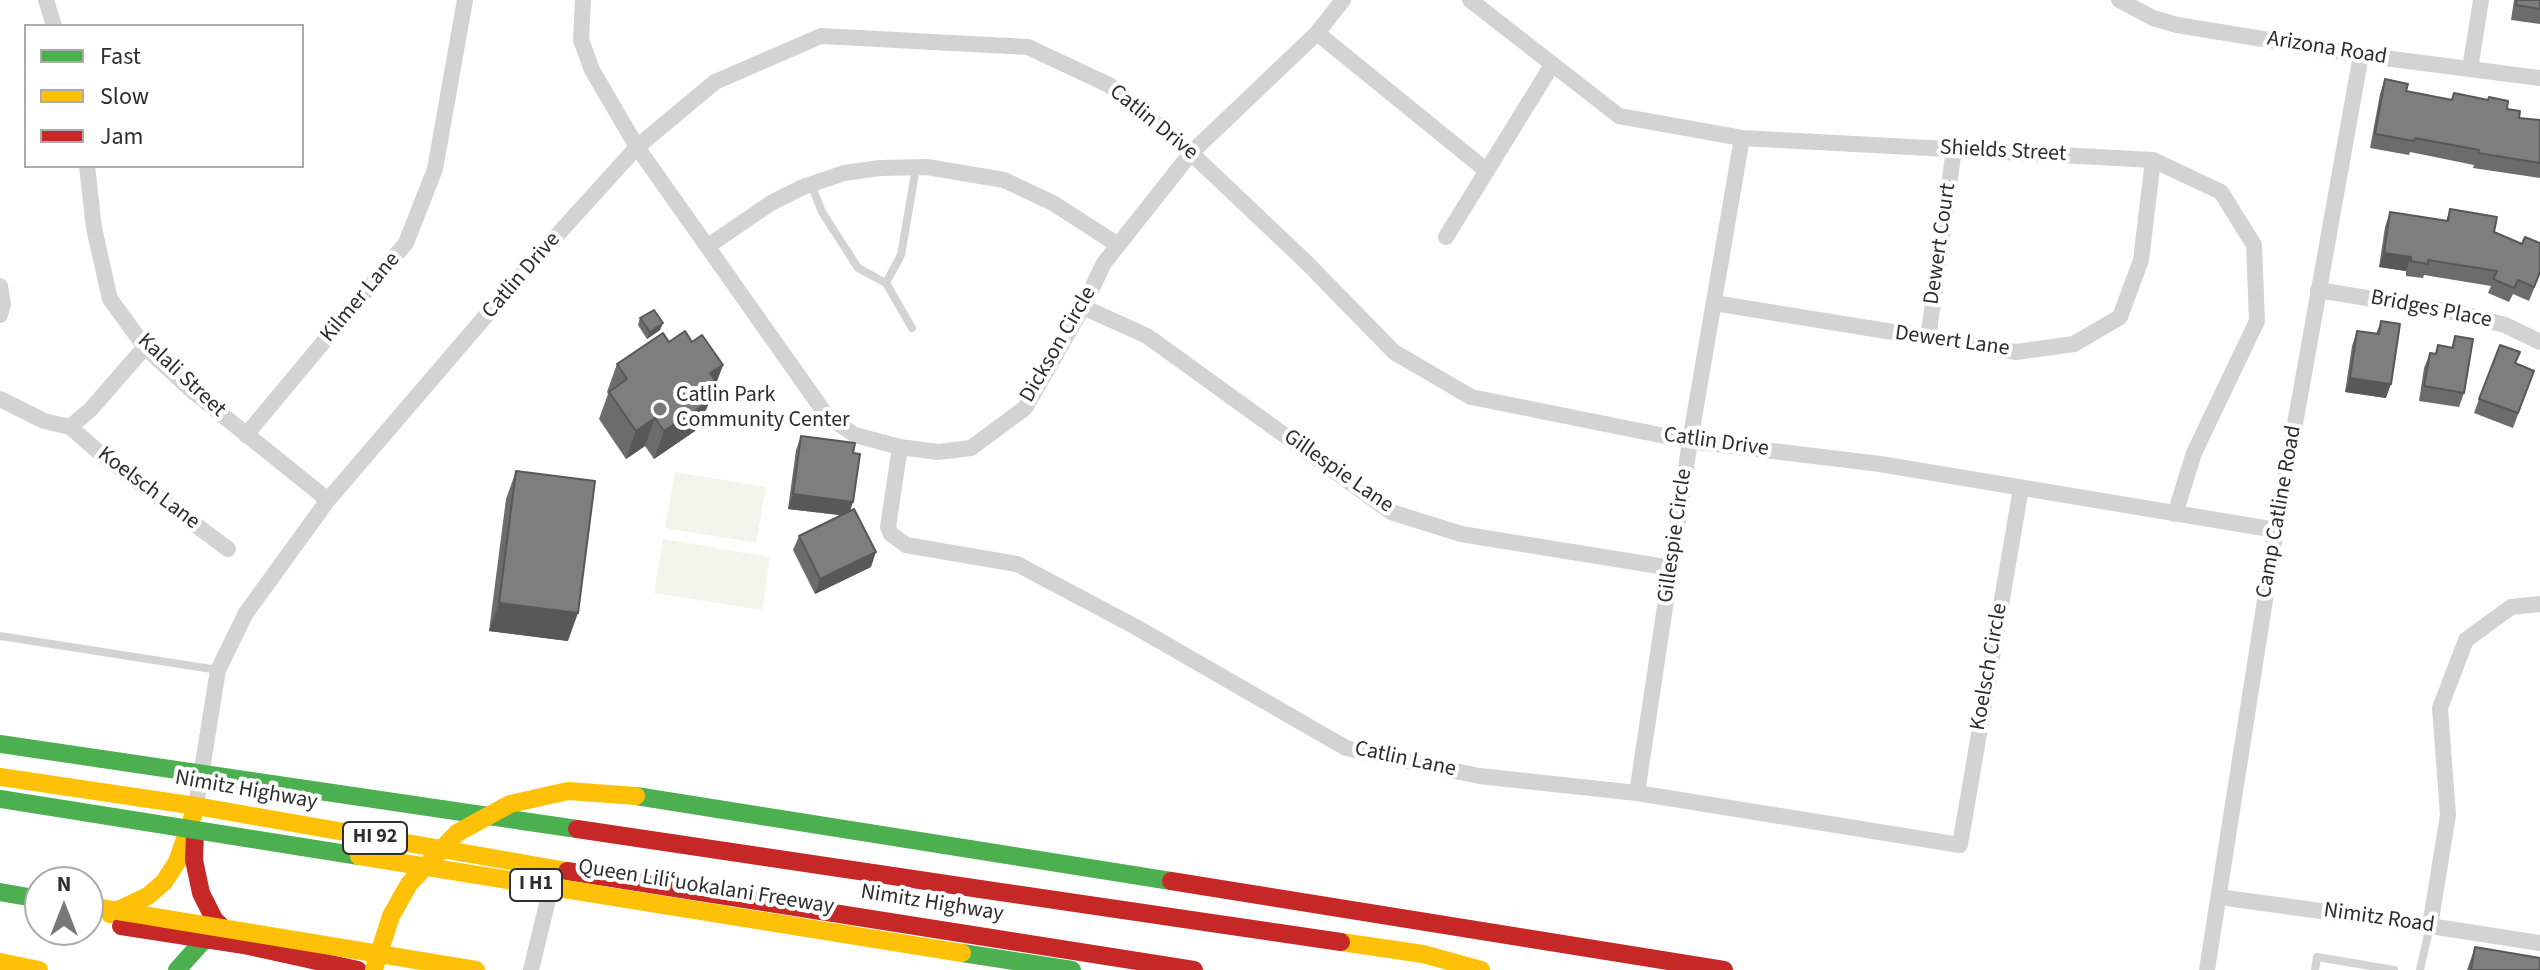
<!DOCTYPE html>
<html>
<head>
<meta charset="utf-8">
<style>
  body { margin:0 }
  #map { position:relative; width:2540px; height:970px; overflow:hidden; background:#fff; font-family:"Source Sans 3",sans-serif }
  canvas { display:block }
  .legend { position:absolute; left:24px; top:24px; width:280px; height:144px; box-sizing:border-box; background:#fff; border:2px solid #ababab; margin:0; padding:10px 14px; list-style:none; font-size:24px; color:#2e2e2e }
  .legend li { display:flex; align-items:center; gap:16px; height:40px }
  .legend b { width:40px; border:2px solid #ababab }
  .north { position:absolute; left:24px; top:866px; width:80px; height:80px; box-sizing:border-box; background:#fff; border:2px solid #ababab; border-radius:50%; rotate:0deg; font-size:22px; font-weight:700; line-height:32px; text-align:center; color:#2e2e2e }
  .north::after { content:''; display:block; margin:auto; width:28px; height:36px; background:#777; clip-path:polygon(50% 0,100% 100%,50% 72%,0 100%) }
</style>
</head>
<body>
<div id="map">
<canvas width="2540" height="970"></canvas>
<ul class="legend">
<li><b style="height:10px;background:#4caf50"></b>Fast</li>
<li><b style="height:10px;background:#ffc107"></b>Slow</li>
<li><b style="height:10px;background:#c62828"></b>Jam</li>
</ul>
<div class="north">N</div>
</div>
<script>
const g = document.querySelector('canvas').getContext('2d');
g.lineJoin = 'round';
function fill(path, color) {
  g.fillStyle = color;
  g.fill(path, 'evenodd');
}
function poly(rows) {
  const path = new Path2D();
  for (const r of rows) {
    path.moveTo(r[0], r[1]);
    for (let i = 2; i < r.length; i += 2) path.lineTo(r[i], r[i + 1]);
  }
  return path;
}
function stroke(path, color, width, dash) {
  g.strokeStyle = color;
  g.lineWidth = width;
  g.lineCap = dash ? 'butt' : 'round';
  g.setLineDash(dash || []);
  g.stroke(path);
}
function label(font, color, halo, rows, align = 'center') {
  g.font = font + ' "Source Sans 3",sans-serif';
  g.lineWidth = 8;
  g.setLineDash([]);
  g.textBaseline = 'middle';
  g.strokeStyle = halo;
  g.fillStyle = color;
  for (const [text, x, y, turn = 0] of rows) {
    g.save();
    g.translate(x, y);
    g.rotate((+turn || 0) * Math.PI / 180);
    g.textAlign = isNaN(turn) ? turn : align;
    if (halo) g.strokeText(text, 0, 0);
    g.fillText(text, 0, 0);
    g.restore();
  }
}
fill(poly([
  [675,472,766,487,756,543,665,528],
  [663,539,770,557,762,610,654,593]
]), '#f1f5eb');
stroke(poly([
  [811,184,822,212,858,268,886,283,901,255,916,168],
  [886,283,912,328],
  [0,636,218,670],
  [2315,970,2317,957,2394,970],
  [2420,970,2430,926]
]), '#d3d3d3', 8);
stroke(poly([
  [46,0,54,26],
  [583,0,581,40,592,70,637,147,827,416,855,435,900,447,938,452,971,448,1025,408,1083,307,1104,263,1191,153,1317,33,1343,0],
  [1470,0,1619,116,1742,138,2153,160,2221,192,2254,245,2257,321,2194,453,2175,514],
  [2119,0,2153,18,2177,25,2361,55,2540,78],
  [1317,33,1487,171],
  [2470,69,2481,0],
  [87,166,94,228,110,299,145,347,190,389,328,500],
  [1446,237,1552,65],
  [708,246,771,203,803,187,844,173,880,168,927,167,1004,180,1053,203,1118,245],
  [0,286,3,304,0,315],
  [2318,290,2459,313,2505,325,2540,342],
  [1714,303,2016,352,2074,344,2120,317,2141,260,2153,160],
  [1083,307,1147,336,1391,512,1461,534,1671,568],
  [1928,339,1954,149],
  [0,399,44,421,70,427,91,409,145,347],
  [70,427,101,454,228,549],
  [246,435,406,243,435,169,465,0],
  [900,447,888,527,891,534,906,545,1017,564,1134,626,1346,748,1479,776,1637,793,1960,845,2021,488],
  [1637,793,1690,441,1742,138],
  [196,806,218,670,246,613,328,500,520,276,637,147,715,82,821,36,1028,47,1109,85,1191,153,1306,262,1394,352,1471,397,1690,441,1880,464,2276,530],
  [2219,897,2430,926,2540,943],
  [2430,926,2448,815,2440,708,2466,640,2511,607,2540,604],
  [531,970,553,879],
  [2207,970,2276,530,2361,55]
]), '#d3d3d3', 16);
stroke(poly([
  [636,796,1171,881],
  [0,892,40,899],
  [177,970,204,940]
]), '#4caf50', 18);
stroke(poly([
  [0,777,196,806,567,871],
  [110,914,148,896,164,882,177,862,194,813],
  [1341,942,1423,954,1481,970],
  [0,962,39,970]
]), '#ffc107', 18);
stroke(poly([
  [195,833,194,860,201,893,214,919,232,937],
  [567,871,1194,970],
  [1171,881,1724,970],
  [980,889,1341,942],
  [121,926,244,945,358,970]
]), '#c62828', 18);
stroke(poly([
  [0,744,577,829],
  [0,799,359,856],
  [962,953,1072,970]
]), '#4caf50', 18);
stroke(poly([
  [359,856,962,953],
  [88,906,476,970],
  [374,969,391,916,409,884,457,833,510,804,568,791,636,796]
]), '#ffc107', 18);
stroke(poly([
  [577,829,980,889]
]), '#c62828', 18);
fill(poly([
  [2514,0,2540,0,2540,24,2511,20],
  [2385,79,2406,91,2451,100,2454,93,2507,109,2519,118,2540,120,2540,178,2473,168,2474,165,2410,152,2409,155,2370,148,2380,94],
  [2450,209,2494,232,2522,244,2540,243,2540,274,2529,301,2513,294,2509,302,2488,293,2491,286,2424,275,2423,278,2406,276,2406,271,2379,267,2385,227,2390,212,2446,221],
  [640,318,660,330,647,339,638,325],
  [2381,321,2386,398,2345,392,2352,346,2357,331,2376,334],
  [2455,336,2464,393,2459,407,2419,401,2424,368,2430,353,2435,354,2438,345,2451,348],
  [669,342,692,342,723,365,706,410,701,414,695,431,654,459,645,446,626,459,599,419,608,394,607,392,617,364],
  [2516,363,2534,371,2513,428,2474,413,2479,399],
  [801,436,853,453,853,502,850,511,871,567,815,594,793,550,799,536,840,515,788,509,796,450],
  [516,471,568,641,489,631,506,499],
  [2475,947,2540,970,2467,970]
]), '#6c6c6c');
fill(poly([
  [2384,253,2411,257,2406,271,2379,267],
  [663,323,660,330,647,339,650,332],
  [723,365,706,410,701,414,695,431,654,459,664,431,699,395,710,373],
  [2350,378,2391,384,2386,398,2345,392],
  [655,418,645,446,626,459,636,431],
  [793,494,853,502,848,516,788,509],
  [876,552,871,567,815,594,820,579],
  [499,603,578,613,568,641,489,631]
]), '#585858');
const building = poly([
  [2517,0,2540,0,2540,9,2516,5,2517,0],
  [2385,79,2408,84,2406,91,2452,100,2454,93,2488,100,2489,97,2508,101,2507,109,2520,111,2519,118,2540,120,2540,163,2478,153,2479,150,2415,138,2414,141,2375,134,2385,79],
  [2450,209,2497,217,2494,232,2522,244,2525,237,2540,243,2540,272,2534,287,2518,280,2514,288,2493,279,2497,271,2428,260,2428,264,2411,261,2411,257,2384,253,2390,212,2448,221,2450,209],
  [654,310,663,323,650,332,640,318,654,310],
  [2381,321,2400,324,2391,384,2350,378,2357,331,2379,334,2381,321],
  [685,331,692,342,702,335,723,365,710,373,716,382,699,395,705,404,664,431,655,418,636,431,609,392,627,379,617,364,663,333,669,342,685,331],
  [2455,336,2473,339,2464,393,2424,386,2430,353,2436,354,2438,345,2453,348,2455,336],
  [2500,345,2520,352,2515,363,2534,371,2518,413,2479,399,2500,345],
  [801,436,855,443,853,453,860,454,853,502,793,494,801,436],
  [516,471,595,481,578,613,499,603,516,471],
  [854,509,876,552,820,579,799,536,854,509],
  [2475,947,2540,958,2540,970,2471,970,2475,947]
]);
fill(building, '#7e7e7e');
stroke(building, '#585858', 2);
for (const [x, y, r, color] of [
  [660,409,8,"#777"]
]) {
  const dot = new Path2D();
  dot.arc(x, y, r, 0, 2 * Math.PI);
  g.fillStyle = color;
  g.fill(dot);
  stroke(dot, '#fff', 3);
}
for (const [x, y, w] of [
  [375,838,64],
  [536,885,52]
]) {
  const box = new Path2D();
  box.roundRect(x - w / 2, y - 16, w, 32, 6);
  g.fillStyle = '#fff';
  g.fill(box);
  stroke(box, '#2e2e2e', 2);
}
label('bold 20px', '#2e2e2e', null, [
  ["HI 92",375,838],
  ["I H1",536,885]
]);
label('22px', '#2e2e2e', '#fff', [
  ["Arizona Road",2327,49,9],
  ["Catlin Drive",1153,123,39],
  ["Shields Street",2003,152,3],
  ["Dewert Court",1941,244,-82],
  ["Catlin Drive",522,276,-49],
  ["Kilmer Lane",361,298,-50],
  ["Bridges Place",2431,310,11],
  ["Dewert Lane",1952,342,8],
  ["Dickson Circle",1059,345,-60],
  ["Kalali Street",181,376,43],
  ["Catlin Drive",1716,443,8],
  ["Gillespie Lane",1338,472,35],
  ["Koelsch Lane",148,489,37],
  ["Camp Catline Road",2280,512,-80],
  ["Gillespie Circle",1676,536,-82],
  ["Koelsch Circle",1990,667,-80],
  ["Catlin Lane",1405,760,12],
  ["Nimitz Highway",246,791,10],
  ["Queen Liliʻuokalani Freeway",706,888,9],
  ["Nimitz Highway",932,904,9],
  ["Nimitz Road",2379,919,8]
]);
label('22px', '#2e2e2e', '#fff', [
  ["Catlin Park",676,396],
  ["Community Center",676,421]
], 'left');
</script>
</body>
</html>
